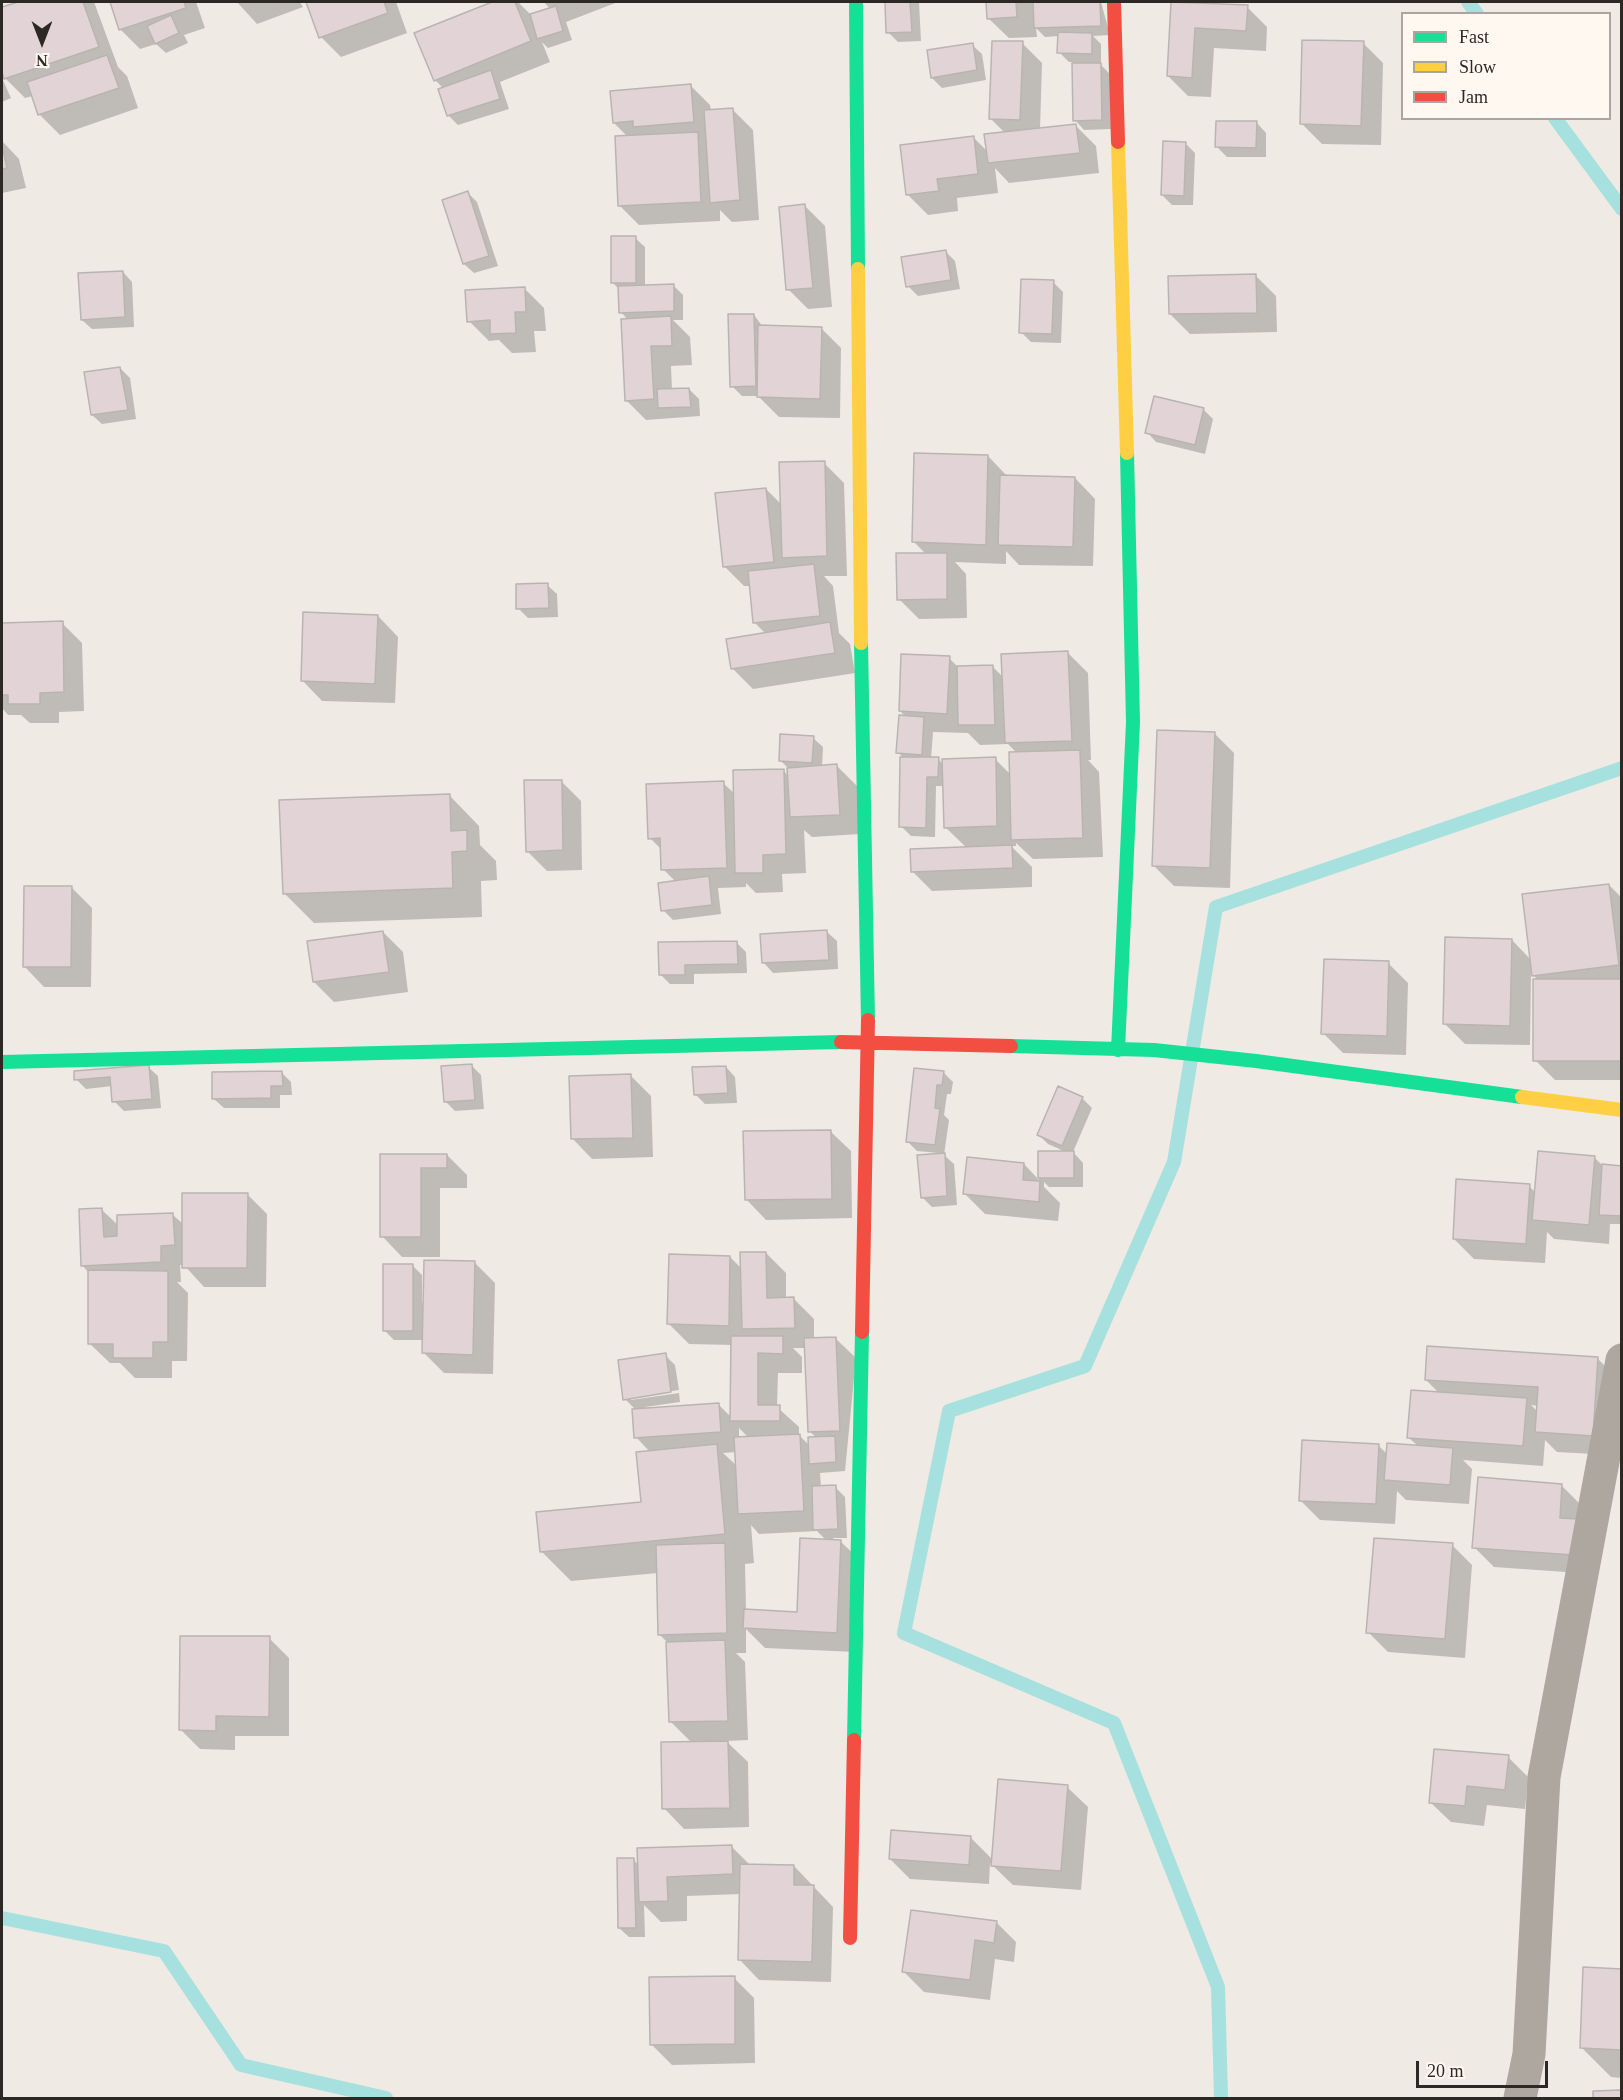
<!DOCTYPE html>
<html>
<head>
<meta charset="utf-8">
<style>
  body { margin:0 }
  #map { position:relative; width:1623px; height:2100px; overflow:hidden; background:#efeae4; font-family:Georgia,serif }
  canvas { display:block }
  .frame { position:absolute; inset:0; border:3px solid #2c2925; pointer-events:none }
  .legend { position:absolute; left:1401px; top:12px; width:210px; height:108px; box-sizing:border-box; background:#fff8f0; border:2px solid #aba59f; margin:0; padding:8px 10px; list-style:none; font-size:18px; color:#2c2925 }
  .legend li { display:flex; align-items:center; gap:12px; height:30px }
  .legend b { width:30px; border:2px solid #aba59f }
  .north { position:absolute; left:12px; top:12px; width:60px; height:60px; -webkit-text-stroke:4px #fff8f0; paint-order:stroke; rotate:180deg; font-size:16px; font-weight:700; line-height:24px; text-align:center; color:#2c2925 }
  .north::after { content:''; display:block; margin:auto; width:21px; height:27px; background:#2c2925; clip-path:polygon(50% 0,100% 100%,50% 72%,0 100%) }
  .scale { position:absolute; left:1416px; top:2061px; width:132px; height:27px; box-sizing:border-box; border:3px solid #2c2925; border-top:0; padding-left:8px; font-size:18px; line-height:21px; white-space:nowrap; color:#2c2925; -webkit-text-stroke:4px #fff8f0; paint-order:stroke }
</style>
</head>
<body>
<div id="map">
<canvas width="1623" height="2100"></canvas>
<div class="frame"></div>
<ul class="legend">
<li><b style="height:8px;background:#16e098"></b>Fast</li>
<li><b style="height:8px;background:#ffcf43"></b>Slow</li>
<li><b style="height:8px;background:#f24e42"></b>Jam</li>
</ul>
<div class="north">N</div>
<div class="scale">20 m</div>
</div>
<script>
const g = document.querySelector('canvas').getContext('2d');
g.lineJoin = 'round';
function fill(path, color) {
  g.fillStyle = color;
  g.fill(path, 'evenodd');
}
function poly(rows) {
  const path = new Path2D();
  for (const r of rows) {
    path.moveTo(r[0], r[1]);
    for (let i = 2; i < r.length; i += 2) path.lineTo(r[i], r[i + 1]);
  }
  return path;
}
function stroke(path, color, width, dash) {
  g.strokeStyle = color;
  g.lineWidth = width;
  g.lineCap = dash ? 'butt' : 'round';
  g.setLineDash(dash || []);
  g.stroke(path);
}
fill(poly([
  [23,2,94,2,118,67,127,76,138,108,60,135,40,115,33,96,25,98,5,78,2,67,2,9],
  [111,2,196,2,205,28,184,35,188,43,166,53,156,44,140,49,120,29],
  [237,2,300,2,303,7,257,24],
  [308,2,396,2,407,33,341,57,321,37],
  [496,2,518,2,531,15,550,9,544,2,618,2,566,22,572,40,548,48,542,42,550,62,500,82,509,109,458,125,448,115,443,88,435,80,416,34],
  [887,2,919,2,921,41,898,42,888,32],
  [988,2,1101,2,1110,35,1093,36,1101,44,1101,63,1099,63,1110,74,1111,129,1084,130,1075,120,1073,62,1069,62,1059,52,1059,36,1045,37,1036,28,1037,37,1009,38,988,18],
  [1172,3,1247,7,1267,27,1266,51,1214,48,1211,97,1188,96,1168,76],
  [1022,43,1042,63,1040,130,1076,126,1096,146,1099,173,1009,183,995,168,998,193,957,198,958,211,928,215,908,195,973,137,988,152,1006,134,991,119],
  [1363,43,1383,63,1381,145,1322,144,1302,124],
  [972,45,982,54,986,80,942,88,932,78,928,51],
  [2,78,11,98,2,102],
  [690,85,710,105,711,111,733,110,753,130,759,220,732,222,720,210,720,221,639,225,619,205,628,137,614,123],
  [1257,123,1266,133,1266,157,1227,157,1217,147],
  [2,141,19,159,26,188,2,193],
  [1185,143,1195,153,1193,205,1172,205,1162,195],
  [468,193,477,202,498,266,474,273,464,264],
  [805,206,825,226,832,307,808,309,788,289],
  [635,238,645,247,645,287,673,285,683,295,683,320,673,320,690,337,692,365,671,366,672,390,689,389,699,399,700,416,646,420,626,400,628,320,621,312,619,289,613,283],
  [945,251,955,261,960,289,918,296,908,286],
  [123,272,132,282,134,327,92,329,82,320],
  [1256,276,1276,296,1277,332,1190,334,1170,314],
  [1053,282,1063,292,1061,343,1031,342,1021,332],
  [524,288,544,308,546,331,534,331,536,352,512,353,499,340,489,341,469,321],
  [754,315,763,327,821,328,841,348,840,418,779,417,758,396,742,396,732,386],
  [120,368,130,378,136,419,102,424,92,415],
  [1203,409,1213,419,1205,454,1156,442,1147,432],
  [988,456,1008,477,1075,478,1095,499,1093,566,1019,565,1006,551,1006,564,955,562,966,574,967,618,919,619,899,599,926,554,914,542],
  [824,463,844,483,847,576,824,576,833,586,839,633,850,644,855,673,753,689,733,669,766,634,754,622,751,586,744,586,724,566,766,489,782,505],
  [547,585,557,594,558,617,528,618,518,608],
  [378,616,398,637,395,703,322,701,302,680],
  [62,623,82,643,84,711,59,712,59,723,30,723,21,715,8,715,2,708,2,624],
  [1068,653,1088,673,1091,760,1088,760,1099,772,1103,857,1033,859,1016,843,1016,846,1011,846,1032,867,1032,887,932,891,912,871,967,848,945,827,944,786,936,786,935,837,911,836,901,826,904,759,898,752,906,717,900,711,949,658,959,668,993,667,1004,678],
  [933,732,968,733,980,745,1008,744,1017,753,1011,775,995,759,944,765,938,759,931,759],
  [1214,733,1234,753,1230,888,1174,886,1154,866],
  [813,738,823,747,822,767,837,766,857,786,860,834,812,837,804,830,806,873,782,874,783,892,756,893,746,883,746,887,718,888,721,914,673,920,663,910,676,882,663,869,662,850,650,838,723,783,735,794,783,770,789,777,789,769,780,760],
  [561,781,581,801,582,870,547,871,527,851],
  [450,796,479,826,480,845,496,861,497,880,481,881,482,917,314,923,284,893],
  [1609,885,1622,898,1622,1080,1555,1080,1535,1060,1539,981,1531,973,1530,1045,1465,1044,1445,1024,1512,940,1531,960],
  [72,888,92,908,91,987,44,987,24,966],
  [383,932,403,952,408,992,334,1002,314,982],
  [827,932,837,941,838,969,773,973,764,963],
  [736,942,746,952,747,973,694,974,694,984,670,984,660,974],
  [1388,963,1408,983,1406,1055,1343,1053,1323,1033],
  [471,1065,481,1075,484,1109,455,1111,445,1101],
  [148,1067,158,1076,161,1108,124,1111,114,1101,113,1086,86,1089,76,1079],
  [726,1067,735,1077,737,1103,705,1104,695,1094],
  [281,1072,291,1082,292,1095,280,1095,280,1108,224,1108,214,1099],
  [943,1072,953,1082,951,1094,947,1094,944,1115,949,1120,944,1155,954,1164,957,1205,932,1207,922,1197,938,1153,917,1151,907,1141],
  [631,1076,651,1096,653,1157,592,1159,572,1138],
  [1082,1098,1092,1108,1073,1152,1083,1163,1083,1187,1049,1187,1044,1182,1044,1187,1060,1203,1058,1221,985,1214,965,1194,1024,1164,1039,1180,1039,1153,1068,1153,1048,1144,1038,1134],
  [830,1131,851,1151,852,1218,766,1220,746,1199],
  [382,1155,447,1155,467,1175,467,1188,440,1188,440,1257,402,1257,382,1236],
  [1594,1157,1603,1166,1622,1167,1622,1224,1610,1224,1609,1244,1554,1239,1547,1232,1545,1263,1474,1259,1454,1239,1529,1186,1536,1193],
  [247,1194,267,1214,266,1287,204,1287,184,1265,180,1265,181,1282,177,1282,188,1293,187,1361,172,1361,172,1378,135,1378,120,1363,110,1363,89,1343,89,1273,82,1265,102,1210,119,1226,173,1215,184,1225],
  [766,1253,786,1273,786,1299,794,1299,814,1319,814,1339,835,1338,856,1358,845,1471,820,1473,821,1487,835,1487,845,1497,847,1538,833,1538,833,1541,840,1541,861,1561,856,1652,765,1648,746,1629,746,1653,736,1653,745,1662,748,1740,726,1741,748,1762,749,1827,684,1829,664,1808,692,1743,670,1721,667,1642,659,1634,658,1573,571,1581,541,1551,642,1503,650,1452,636,1437,636,1410,625,1399,665,1355,675,1365,679,1390,631,1397,631,1400,679,1393,680,1402,645,1407,645,1410,718,1404,732,1418,733,1345,689,1344,669,1324,730,1257,742,1269],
  [793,1348,806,1348,809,1431,817,1438,810,1446,799,1435,799,1427,777,1407,778,1373,802,1373,802,1357],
  [739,1428,749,1438,739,1438],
  [736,1452,737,1466,723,1453],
  [751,1525,759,1534,817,1531,826,1540,798,1613,746,1610,745,1564,754,1563],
  [475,1263,495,1283,493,1374,444,1373,424,1353,424,1340,394,1340,384,1330,412,1265,422,1275,422,1303,425,1304],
  [1597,1358,1617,1378,1612,1455,1557,1452,1545,1440,1543,1466,1463,1460,1472,1469,1469,1504,1406,1500,1397,1491,1395,1524,1320,1520,1300,1500,1378,1445,1388,1455,1418,1446,1409,1438,1440,1394,1426,1380],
  [1531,1405,1538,1406,1538,1412],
  [1561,1485,1581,1505,1594,1574,1494,1567,1474,1547],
  [1452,1545,1472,1565,1465,1658,1388,1652,1368,1632],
  [269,1638,289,1658,289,1736,235,1736,235,1750,200,1749,180,1729],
  [1508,1757,1528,1777,1525,1809,1487,1805,1484,1826,1451,1822,1430,1802],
  [1067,1787,1088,1807,1081,1890,1013,1885,990,1863,989,1884,910,1879,890,1859,970,1837,993,1860],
  [731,1846,750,1865,794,1866,833,1907,831,1982,759,1980,739,1959,741,1894,687,1896,687,1921,661,1922,644,1905,645,1937,629,1937,619,1928,634,1860,639,1866],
  [996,1922,1016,1942,1014,1962,995,1959,990,2000,924,1992,904,1972],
  [1622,1971,1622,2078,1611,2077,1581,2047],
  [734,1978,754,1998,755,2063,672,2065,651,2044]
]), '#0003');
stroke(poly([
  [1468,2,1477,14],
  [1555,118,1622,209],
  [2,1918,164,1951,241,2065,386,2098],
  [1221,2098,1218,1987,1114,1723,904,1633,949,1411,1085,1366,1174,1162,1216,907,1622,768]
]), '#a6e0df', 14);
const building = poly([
  [18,2,83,2,99,47,4,79,2,72,2,7,18,2],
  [110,2,184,2,186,8,119,30,110,2],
  [306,2,384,2,388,13,319,38,306,2],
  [492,2,515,2,531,41,434,81,414,33,492,2],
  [885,2,910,2,912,32,886,33,885,2],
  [986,2,1016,2,1017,17,987,19,986,2],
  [1033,2,1100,2,1101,26,1034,28,1033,2],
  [1171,2,1248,5,1246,31,1195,28,1192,78,1167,76,1171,2],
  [556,6,563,31,537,39,530,14,556,6],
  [171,15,179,33,155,44,147,26,171,15],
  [1058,32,1092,33,1092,54,1057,53,1058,32],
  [1302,40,1364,41,1361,126,1300,124,1302,40],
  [992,41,1023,41,1020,120,989,119,992,41],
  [973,43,977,70,931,78,927,50,973,43],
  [107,55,119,88,38,115,27,82,107,55],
  [1072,63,1101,63,1102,120,1073,121,1072,63],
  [491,70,500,99,447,116,438,89,491,70],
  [691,84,694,122,633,127,633,121,613,123,610,91,691,84],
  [733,108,740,200,710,203,704,110,733,108],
  [1216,121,1257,121,1256,148,1215,147,1216,121],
  [1076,124,1080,153,988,163,984,134,1076,124],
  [698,132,701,202,618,206,615,136,698,132],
  [974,136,978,174,937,179,939,191,906,195,900,145,974,136],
  [1163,141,1186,142,1184,196,1161,195,1163,141],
  [2,145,7,168,2,169,2,145],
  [468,191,489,256,463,264,442,200,468,191],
  [805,204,813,288,786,290,779,207,805,204],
  [611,236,636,236,636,283,611,283,611,236],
  [946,250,951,280,906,287,901,257,946,250],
  [123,271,125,317,81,320,78,273,123,271],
  [1256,274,1257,313,1169,314,1168,276,1256,274],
  [1021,279,1054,280,1052,334,1019,333,1021,279],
  [674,284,674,311,619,313,618,286,674,284],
  [525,287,526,312,515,312,516,333,490,334,490,320,467,322,465,290,525,287],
  [728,314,754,314,756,386,730,387,728,314],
  [671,316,672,346,651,346,654,399,625,401,621,319,671,316],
  [758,325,822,327,820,399,757,397,758,325],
  [120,367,128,410,91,415,84,372,120,367],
  [689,388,691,407,658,408,657,389,689,388],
  [1154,396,1204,408,1195,445,1145,433,1154,396],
  [914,453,988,455,986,545,912,542,914,453],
  [825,461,827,556,782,558,779,462,825,461],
  [1000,475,1075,477,1073,547,998,545,1000,475],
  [766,488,774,562,723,567,715,493,766,488],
  [896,553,947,553,947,599,897,600,896,553],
  [814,564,820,616,753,623,748,571,814,564],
  [548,583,549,608,516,609,516,584,548,583],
  [303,612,378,615,375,684,301,681,303,612],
  [63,621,64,692,40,693,40,704,8,704,8,695,2,695,2,623,63,621],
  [830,622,835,653,731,669,726,639,830,622],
  [1068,651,1072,741,1005,743,1001,654,1068,651],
  [901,654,950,656,947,714,899,711,901,654],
  [993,665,995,725,958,725,957,666,993,665],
  [899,715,924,717,922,755,896,753,899,715],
  [1157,730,1215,732,1210,868,1152,866,1157,730],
  [780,734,814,736,812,763,779,761,780,734],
  [1080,750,1083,838,1011,840,1009,752,1080,750],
  [900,757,939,757,938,777,927,777,926,828,899,827,900,757],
  [996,757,997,826,944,828,942,759,996,757],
  [837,764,840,815,790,817,787,768,837,764],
  [784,769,786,854,763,855,763,873,735,873,733,770,784,769],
  [524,780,562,780,563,850,526,852,524,780],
  [724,781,727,868,661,870,660,838,648,839,646,784,724,781],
  [450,794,451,831,467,830,467,851,452,852,453,888,283,894,279,800,450,794],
  [1012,845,1013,868,911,872,910,849,1012,845],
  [709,876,712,905,661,911,658,883,709,876],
  [1609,884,1619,965,1532,976,1522,894,1609,884],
  [24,886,72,886,71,967,23,967,24,886],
  [827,930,829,960,762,963,760,934,827,930],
  [383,931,389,972,313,982,307,941,383,931],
  [1445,937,1512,939,1510,1026,1443,1024,1445,937],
  [737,941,738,964,685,965,685,975,659,975,658,942,737,941],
  [1324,959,1389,961,1387,1036,1321,1034,1324,959],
  [1533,979,1622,979,1622,1061,1533,1061,1533,979],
  [472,1064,475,1100,444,1102,441,1066,472,1064],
  [149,1065,152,1099,112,1102,110,1077,74,1080,74,1071,149,1065],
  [726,1066,728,1093,694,1095,692,1067,726,1066],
  [914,1068,944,1071,942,1085,937,1085,935,1108,940,1109,935,1145,906,1142,914,1068],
  [282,1071,283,1086,271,1086,271,1098,212,1099,212,1072,282,1071],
  [631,1074,633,1138,571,1139,569,1076,631,1074],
  [1058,1086,1083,1097,1062,1146,1037,1135,1058,1086],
  [831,1130,832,1199,745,1200,743,1131,831,1130],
  [1038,1151,1074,1151,1074,1178,1038,1178,1038,1151],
  [1538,1151,1595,1156,1589,1225,1532,1220,1538,1151],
  [945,1153,947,1196,921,1198,917,1155,945,1153],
  [380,1154,447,1154,447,1168,421,1168,421,1237,380,1237,380,1154],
  [967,1157,1024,1163,1023,1180,1040,1181,1039,1202,963,1194,967,1157],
  [1602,1164,1622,1166,1622,1216,1599,1215,1602,1164],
  [1456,1179,1530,1184,1526,1244,1453,1239,1456,1179],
  [182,1193,248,1193,247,1268,182,1268,182,1193],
  [102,1208,104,1237,117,1236,117,1215,173,1213,175,1245,161,1246,161,1262,81,1266,79,1209,102,1208],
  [740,1252,766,1252,767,1298,794,1297,795,1328,742,1329,740,1252],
  [669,1254,730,1256,729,1326,667,1324,669,1254],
  [424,1260,475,1261,473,1355,422,1353,424,1260],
  [383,1264,413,1264,413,1331,383,1331,383,1264],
  [88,1270,168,1271,168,1342,153,1342,153,1358,113,1358,113,1344,88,1344,88,1270],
  [731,1336,783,1336,783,1354,758,1353,758,1405,780,1405,780,1421,730,1421,731,1336],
  [836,1337,840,1431,808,1432,804,1338,836,1337],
  [1427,1346,1598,1357,1593,1436,1535,1432,1538,1387,1425,1380,1427,1346],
  [666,1353,671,1392,623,1400,618,1360,666,1353],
  [1411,1390,1527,1398,1523,1446,1407,1438,1411,1390],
  [719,1403,721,1432,634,1438,632,1409,719,1403],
  [800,1434,804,1511,738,1514,734,1437,800,1434],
  [835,1436,836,1462,809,1464,808,1437,835,1436],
  [1302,1440,1379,1444,1376,1504,1299,1501,1302,1440],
  [1387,1443,1453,1448,1450,1485,1384,1480,1387,1443],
  [717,1444,725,1534,540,1552,536,1512,641,1502,636,1452,717,1444],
  [1478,1477,1562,1484,1560,1518,1577,1519,1574,1555,1472,1548,1478,1477],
  [836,1485,838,1529,813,1530,812,1486,836,1485],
  [800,1538,841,1540,837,1633,743,1628,744,1609,797,1612,800,1538],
  [1374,1538,1453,1543,1445,1639,1366,1633,1374,1538],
  [725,1543,727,1633,658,1635,656,1545,725,1543],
  [180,1636,270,1636,269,1717,216,1716,216,1731,179,1730,180,1636],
  [725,1640,728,1721,669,1722,666,1642,725,1640],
  [728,1741,730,1808,662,1809,661,1742,728,1741],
  [1434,1749,1509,1755,1505,1790,1467,1786,1465,1806,1429,1803,1434,1749],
  [998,1779,1068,1785,1061,1871,991,1866,998,1779],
  [891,1830,971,1836,969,1865,889,1859,891,1830],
  [732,1845,733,1874,667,1877,668,1901,639,1902,637,1848,732,1845],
  [617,1858,634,1858,636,1928,618,1928,617,1858],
  [740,1864,794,1865,794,1885,814,1885,812,1962,738,1960,740,1864],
  [911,1910,997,1921,994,1943,975,1940,970,1980,902,1972,911,1910],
  [1583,1967,1622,1969,1622,2050,1580,2048,1583,1967],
  [735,1976,735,2044,650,2045,649,1977,735,1976],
  [1622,2090,1622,2098,1593,2098,1593,2091,1622,2090]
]);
fill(building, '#e2d4d6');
stroke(building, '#b9b4b2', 1.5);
stroke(poly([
  [1520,2098,1529,2054,1544,1777,1622,1360]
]), '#aea7a0', 33);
stroke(poly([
  [856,2,858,269],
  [861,643,868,1020],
  [1011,1046,1154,1050,1256,1061,1522,1097],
  [1118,1050,1133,722,1127,453],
  [2,1062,841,1042],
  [854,1740,862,1332]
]), '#16e098', 14);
stroke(poly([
  [1118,142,1127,453],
  [858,269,861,643],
  [1522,1097,1622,1110]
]), '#ffcf43', 14);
stroke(poly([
  [1114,2,1118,142],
  [841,1042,1011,1046],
  [862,1332,868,1020],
  [850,1938,854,1740]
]), '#f24e42', 14);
</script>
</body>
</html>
